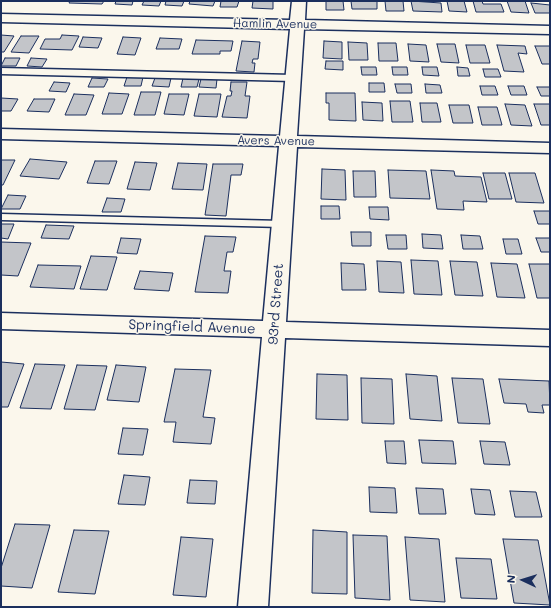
<!DOCTYPE html>
<html>
<head>
<meta charset="utf-8">
<style>
  body { margin:0 }
  #map { position:relative; width:551px; height:608px; overflow:hidden; background:#fbf7ec; font-family:Mali,sans-serif }
  canvas { display:block }
  .frame { position:absolute; inset:0; border:2px solid #1b2f5e; pointer-events:none }
  .north { position:absolute; left:503px; top:560px; width:40px; height:40px; -webkit-text-stroke:3px #fbf7ec; paint-order:stroke; rotate:274deg; font-size:11px; font-weight:700; line-height:16px; text-align:center; color:#1b2f5e }
  .north::after { content:''; display:block; margin:auto; width:14px; height:18px; background:#1b2f5e; clip-path:polygon(50% 0,100% 100%,50% 72%,0 100%) }
</style>
</head>
<body>
<div id="map">
<canvas width="551" height="608"></canvas>
<div class="frame"></div>
<div class="north">N</div>
</div>
<script>
const g = document.querySelector('canvas').getContext('2d');
g.lineJoin = 'round';
function fill(path, color) {
  g.fillStyle = color;
  g.fill(path, 'evenodd');
}
function poly(rows) {
  const path = new Path2D();
  for (const r of rows) {
    path.moveTo(r[0], r[1]);
    for (let i = 2; i < r.length; i += 2) path.lineTo(r[i], r[i + 1]);
  }
  return path;
}
function stroke(path, color, width, dash) {
  g.strokeStyle = color;
  g.lineWidth = width;
  g.lineCap = dash ? 'butt' : 'round';
  g.setLineDash(dash || []);
  g.stroke(path);
}
function label(font, color, halo, rows, align = 'center') {
  g.font = font + ' Mali,sans-serif';
  g.lineWidth = 3;
  g.setLineDash([]);
  g.textBaseline = 'middle';
  g.strokeStyle = halo;
  g.fillStyle = color;
  for (const [text, x, y, turn = 0] of rows) {
    g.save();
    g.translate(x, y);
    g.rotate((+turn || 0) * Math.PI / 180);
    g.textAlign = isNaN(turn) ? turn : align;
    if (halo) g.strokeText(text, 0, 0);
    g.fillText(text, 0, 0);
    g.restore();
  }
}
const building = poly([
  [70,1,104,1,102,4,69,3,70,1],
  [116,1,133,1,132,5,115,4,116,1],
  [144,1,161,1,159,6,142,5,144,1],
  [166,1,184,1,182,6,165,5,166,1],
  [190,1,215,1,213,6,189,4,190,1],
  [221,1,239,1,237,7,220,7,221,1],
  [253,1,273,1,273,9,252,8,253,1],
  [326,1,343,1,344,10,326,10,326,1],
  [351,1,377,1,377,9,352,9,351,1],
  [385,1,403,1,404,11,386,11,385,1],
  [411,1,441,3,442,12,413,11,411,1],
  [447,1,464,1,467,12,449,11,447,1],
  [473,1,482,1,483,4,501,4,504,12,476,12,473,1],
  [507,1,525,1,529,13,511,12,507,1],
  [531,3,550,5,550,13,535,13,531,3],
  [1,35,14,36,4,52,1,52,1,35],
  [62,35,79,36,72,50,40,49,45,39,60,39,62,35],
  [21,36,39,36,29,53,11,52,21,36],
  [83,37,102,38,98,48,79,47,83,37],
  [123,37,141,38,135,55,117,54,123,37],
  [160,38,182,39,179,49,156,49,160,38],
  [196,40,233,41,231,51,220,51,220,54,192,54,196,40],
  [242,41,260,42,258,59,253,59,252,63,255,63,254,72,236,71,242,41],
  [324,41,342,42,342,59,323,58,324,41],
  [348,42,367,43,368,60,349,60,348,42],
  [378,43,396,43,398,61,379,61,378,43],
  [408,44,426,45,429,62,410,61,408,44],
  [437,44,455,44,459,63,441,62,437,44],
  [466,45,485,45,490,63,470,63,466,45],
  [497,45,525,46,527,54,518,53,524,72,504,71,497,45],
  [535,46,550,46,550,64,542,64,535,46],
  [5,58,20,58,16,66,1,66,5,58],
  [31,58,47,59,42,67,27,66,31,58],
  [326,61,343,61,343,70,325,69,326,61],
  [361,67,376,67,377,75,362,75,361,67],
  [392,67,407,67,408,75,393,75,392,67],
  [422,67,437,67,439,76,423,75,422,67],
  [457,67,468,68,470,76,458,76,457,67],
  [483,69,498,69,501,77,485,77,483,69],
  [127,77,143,77,141,86,124,86,127,77],
  [92,78,108,79,104,87,88,87,92,78],
  [155,78,171,78,169,87,152,86,155,78],
  [183,78,199,79,197,87,181,87,183,78],
  [201,79,217,79,216,88,199,87,201,79],
  [54,82,70,83,66,92,49,91,54,82],
  [231,82,247,82,245,96,250,96,247,118,222,117,227,96,231,96,232,91,230,91,231,82],
  [369,83,384,83,385,92,369,92,369,83],
  [395,84,411,84,412,93,397,93,395,84],
  [425,84,440,85,442,93,426,93,425,84],
  [480,86,495,86,498,95,482,95,480,86],
  [508,86,524,86,527,95,511,95,508,86],
  [537,87,550,87,550,96,541,96,537,87],
  [141,92,161,92,155,115,134,115,141,92],
  [109,93,129,94,122,114,102,114,109,93],
  [326,93,355,93,356,121,329,120,329,103,326,103,326,93],
  [74,94,94,95,86,115,65,115,74,94],
  [169,94,189,94,184,115,164,114,169,94],
  [199,94,221,94,217,117,194,116,199,94],
  [1,98,18,99,11,111,1,111,1,98],
  [34,99,55,99,49,112,27,111,34,99],
  [390,101,410,101,413,122,392,122,390,101],
  [362,102,382,103,383,121,363,120,362,102],
  [420,103,437,103,441,122,422,122,420,103],
  [505,104,525,105,532,126,511,125,505,104],
  [534,104,550,104,550,125,541,125,534,104],
  [449,105,469,105,473,123,453,123,449,105],
  [478,107,497,107,502,125,482,125,478,107],
  [30,159,67,162,59,179,20,176,30,159],
  [1,160,15,160,3,185,1,185,1,160],
  [95,161,117,161,109,184,87,183,95,161],
  [135,162,157,163,150,190,127,189,135,162],
  [178,163,207,164,203,190,172,189,178,163],
  [213,164,243,164,241,175,231,175,226,216,205,215,213,164],
  [322,169,345,170,346,200,321,199,322,169],
  [388,170,426,171,430,199,390,198,388,170],
  [431,170,454,171,455,176,481,177,487,202,463,201,464,210,437,209,431,170],
  [353,171,375,171,376,197,354,197,353,171],
  [483,173,505,173,512,199,489,199,483,173],
  [509,173,535,173,544,203,516,202,509,173],
  [8,195,26,196,20,209,1,209,8,195],
  [107,198,125,199,121,212,102,212,107,198],
  [321,206,339,206,340,219,321,219,321,206],
  [369,207,388,207,389,220,370,219,369,207],
  [534,211,550,211,550,224,538,224,534,211],
  [1,224,14,224,8,239,1,238,1,224],
  [46,225,74,226,69,239,41,238,46,225],
  [351,232,371,232,371,246,352,246,351,232],
  [422,234,441,235,443,249,423,248,422,234],
  [386,235,406,235,407,249,388,249,386,235],
  [461,235,480,236,483,249,463,249,461,235],
  [205,236,236,237,233,252,227,252,224,271,231,271,228,293,195,292,205,236],
  [121,238,141,239,137,254,117,253,121,238],
  [536,238,550,238,550,252,541,252,536,238],
  [503,239,518,239,522,254,506,254,503,239],
  [1,242,31,243,18,276,1,275,1,242],
  [91,256,117,257,107,290,80,289,91,256],
  [411,260,438,261,442,295,414,294,411,260],
  [377,261,401,262,404,293,379,292,377,261],
  [450,261,477,262,483,296,455,295,450,261],
  [341,263,364,264,366,290,342,290,341,263],
  [491,263,517,264,525,298,497,297,491,263],
  [529,264,550,264,550,298,537,298,529,264],
  [38,265,81,266,74,289,30,287,38,265],
  [140,271,173,273,169,291,134,289,140,271],
  [1,362,24,364,8,407,1,407,1,362],
  [35,364,65,365,51,409,20,408,35,364],
  [77,365,107,366,95,410,64,409,77,365],
  [116,365,146,367,139,402,107,400,116,365],
  [175,369,211,370,203,417,215,418,211,444,173,442,176,422,164,422,175,369],
  [317,374,347,375,348,420,316,419,317,374],
  [406,374,437,376,442,421,410,419,406,374],
  [361,378,392,379,394,424,362,423,361,378],
  [452,378,483,379,490,424,458,423,452,378],
  [499,379,549,381,550,405,542,405,544,413,528,412,526,404,504,403,499,379],
  [123,428,148,429,143,455,118,454,123,428],
  [419,440,453,441,456,464,422,463,419,440],
  [385,441,404,441,406,464,387,463,385,441],
  [480,441,505,442,510,465,484,464,480,441],
  [124,475,150,477,145,505,118,504,124,475],
  [190,480,217,481,215,504,187,503,190,480],
  [369,487,395,488,397,513,370,512,369,487],
  [416,488,443,489,446,514,419,514,416,488],
  [471,489,490,490,495,515,475,514,471,489],
  [510,491,536,492,542,517,515,517,510,491],
  [15,524,50,525,32,588,1,586,1,568,15,524],
  [74,530,109,531,95,594,58,592,74,530],
  [313,530,347,532,347,594,312,593,313,530],
  [353,535,387,536,390,600,355,598,353,535],
  [181,537,213,539,206,597,173,595,181,537],
  [405,537,439,539,445,602,410,600,405,537],
  [503,539,538,540,550,605,514,603,503,539],
  [456,558,491,559,497,599,461,598,456,558]
]);
fill(building, '#c3c5c9');
stroke(building, '#1b2f5e', 1);
const lane = poly([
  [1,68,293,75,297,78,293,81,1,74,1,68],
  [1,214,282,221,287,224,282,227,1,220,1,214]
]);
const street = poly([
  [292,1,306,1,305,20,550,26,550,34,304,29,297,136,550,143,550,153,297,147,286,322,550,330,550,346,285,338,268,607,238,607,262,337,1,329,1,313,263,321,279,146,1,139,1,129,280,136,290,29,1,22,1,14,290,20,292,1]
]);
stroke(lane, '#1b2f5e', 3);
stroke(street, '#1b2f5e', 3);
fill(lane, '#fbf7ec');
fill(street, '#fbf7ec');
label('12px', '#1b2f5e', '#fbf7ec', [
  ["Hamlin Avenue",275,24,1],
  ["Avers Avenue",276,141,1]
]);
label('14px', '#1b2f5e', '#fbf7ec', [
  ["93rd Street",276,304,-86],
  ["Springfield Avenue",192,327,2]
]);
</script>
</body>
</html>
